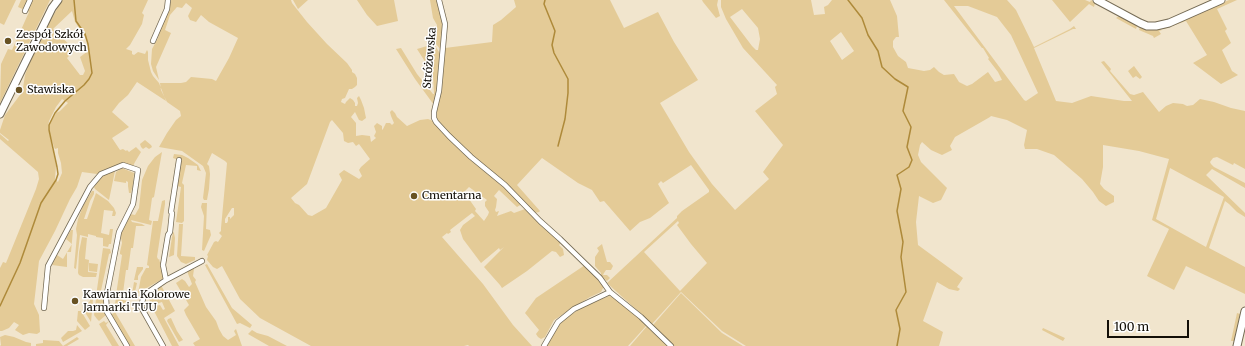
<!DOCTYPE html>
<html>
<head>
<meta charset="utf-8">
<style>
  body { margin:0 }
  #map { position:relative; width:1245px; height:346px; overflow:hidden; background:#f1e5cd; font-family:Merriweather,serif }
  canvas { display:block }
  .scale { position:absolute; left:1107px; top:320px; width:82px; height:18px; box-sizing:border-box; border:2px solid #130f07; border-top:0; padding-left:5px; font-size:12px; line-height:14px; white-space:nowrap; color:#130f07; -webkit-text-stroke:3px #fff; paint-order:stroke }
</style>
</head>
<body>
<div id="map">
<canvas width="1245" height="346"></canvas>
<div class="scale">100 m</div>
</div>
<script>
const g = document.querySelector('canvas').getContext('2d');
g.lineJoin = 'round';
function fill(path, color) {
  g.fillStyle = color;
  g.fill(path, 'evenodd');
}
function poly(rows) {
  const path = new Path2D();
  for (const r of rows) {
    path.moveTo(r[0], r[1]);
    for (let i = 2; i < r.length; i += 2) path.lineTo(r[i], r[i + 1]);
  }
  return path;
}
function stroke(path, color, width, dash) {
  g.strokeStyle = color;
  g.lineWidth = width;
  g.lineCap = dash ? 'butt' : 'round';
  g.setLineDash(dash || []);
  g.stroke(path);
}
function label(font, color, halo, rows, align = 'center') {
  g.font = font + ' Merriweather,serif';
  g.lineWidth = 3;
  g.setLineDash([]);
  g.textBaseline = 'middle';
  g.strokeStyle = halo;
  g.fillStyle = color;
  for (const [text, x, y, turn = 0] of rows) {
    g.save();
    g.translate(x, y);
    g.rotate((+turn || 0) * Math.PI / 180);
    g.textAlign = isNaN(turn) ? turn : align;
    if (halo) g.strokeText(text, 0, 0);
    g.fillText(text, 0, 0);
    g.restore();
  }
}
fill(poly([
  [0,0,16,0,4,25,0,23],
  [21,0,50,0,0,103,1,64,8,49,12,50,29,12,18,7],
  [62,0,148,0,142,13,144,15,142,24,130,45,126,49,132,51,132,54,134,55,138,52,145,54,147,50,148,52,148,60,151,72,153,76,159,83,166,101,137,82,128,95,119,103,112,112,129,127,112,138,120,150,123,149,126,151,127,150,129,152,136,147,141,152,135,162,133,166,122,163,97,174,82,172,77,187,70,199,55,231,39,261,34,304,39,315,40,332,37,334,29,333,23,335,15,330,19,325,14,322,9,328,2,331,0,331,0,268,3,262,6,263,36,189,39,179,38,172,0,139,0,134,8,141,9,140,0,133,0,130,5,115,20,95,23,88,25,75,28,67,27,66,48,25],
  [72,11,75,22,84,35,87,41,88,51,80,57,85,71,83,75,80,75,67,58,75,50,53,29],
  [62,99,68,103,60,111,56,113,49,125,49,131,54,147,55,149,58,148,58,153,61,163,62,173,58,182,55,179,56,166,48,127,49,121,56,107],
  [171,0,291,0,292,3,307,22,327,44,347,63,352,70,352,72,355,74,357,78,357,85,355,87,352,89,349,89,345,98,342,99,341,102,345,104,346,102,350,98,353,100,355,103,355,106,357,106,358,103,357,98,359,96,361,100,364,108,366,118,362,121,359,120,355,112,351,117,356,123,356,136,362,135,370,136,371,142,376,138,374,136,376,132,374,126,377,123,382,126,382,130,383,129,386,123,390,123,392,125,394,123,391,116,390,112,392,110,395,113,397,117,407,126,420,120,428,119,433,121,457,145,440,125,435,117,442,89,445,48,492,42,493,25,501,20,516,7,514,0,610,0,624,28,658,12,674,42,698,80,660,103,689,152,712,184,735,210,769,179,763,172,783,145,755,111,777,94,775,87,777,85,743,48,726,19,721,7,721,0,811,0,814,15,825,14,824,7,828,5,832,0,890,0,897,16,898,27,899,37,896,37,893,41,893,47,898,56,906,62,908,68,924,71,930,70,934,67,939,72,944,75,954,74,959,82,967,86,972,84,988,72,995,82,1002,80,998,72,988,59,989,58,983,48,982,48,944,0,1007,0,1016,10,1034,47,1070,29,1074,26,1076,29,1073,29,1034,48,1056,101,1072,103,1091,96,1124,101,1132,101,1101,62,1104,61,1111,69,1110,71,1130,94,1134,95,1143,92,1159,112,1166,106,1173,103,1183,104,1187,106,1193,105,1200,99,1214,102,1231,108,1245,111,1245,169,1234,163,1233,165,1217,157,1213,158,1210,162,1211,164,1214,167,1245,183,1245,188,1212,169,1206,175,1245,213,1245,217,1237,212,1229,204,1225,201,1209,248,1245,267,1245,294,1186,266,1174,290,1147,276,1169,229,1152,220,1169,159,1139,151,1103,145,1103,167,1100,184,1104,189,1114,196,1114,202,1106,206,1099,201,1093,192,1082,179,1054,155,1037,149,1025,149,1024,145,1027,130,1007,120,991,116,990,117,955,137,950,146,952,150,942,155,931,150,922,142,920,145,918,155,921,162,947,188,941,200,933,203,919,196,916,222,918,245,963,278,957,287,960,289,958,291,949,289,937,282,923,321,943,332,939,346,746,346,722,331,681,292,652,324,607,283,677,218,677,216,682,211,709,192,709,190,691,165,663,183,661,181,658,184,669,203,650,218,640,222,630,231,604,201,600,202,592,190,578,183,542,158,517,185,540,211,539,212,535,213,522,204,517,207,499,190,494,196,497,199,496,207,495,210,496,212,499,211,497,216,511,211,514,213,525,209,561,243,559,245,563,249,564,255,560,257,556,252,552,251,527,271,502,288,500,285,484,267,504,247,500,250,499,248,481,263,463,239,460,230,463,225,475,216,472,213,450,230,451,232,448,234,447,233,442,237,483,284,513,325,532,346,469,346,468,345,464,346,311,346,260,318,240,299,222,266,217,269,213,267,207,260,208,256,207,255,214,242,216,241,218,242,222,236,219,233,221,231,221,228,227,163,225,161,212,153,207,164,209,166,210,174,209,189,207,200,204,200,203,198,206,173,203,166,182,151,159,147,167,133,176,120,181,116,180,111,167,102,161,90,160,83,181,83,186,82,191,77,212,79,216,81,229,58,238,38,209,22,201,15,196,22,190,20,188,16,192,8,186,3,182,8,177,7,170,15,165,30,171,33,156,67,159,80,153,71,151,64,152,49,158,38,160,28,168,13],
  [954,6,968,6,997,17,1011,35,1038,93,1026,101,1024,100],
  [742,9,758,28,760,39,758,50,756,50,752,46,730,17],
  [841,32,854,51,842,60,830,41],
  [332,120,343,133,344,141,348,143,353,142,356,146,359,144,370,159,361,167,359,170,362,176,359,179,344,170,339,174,342,180,326,208,312,216,308,215,299,205,295,203,291,198,307,184,330,122],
  [1170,168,1224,197,1206,247,1156,219],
  [469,187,487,200,485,202,485,206,489,212,488,215,484,221,475,211,476,209,464,192],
  [232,208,234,208,234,215,230,219,230,217,228,217,228,221,227,223,225,223,225,219],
  [678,221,679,223,677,225,691,244,707,263,680,291,644,252],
  [293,0,308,0,298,9],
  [357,0,394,0,398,21,377,26,367,15],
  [430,0,437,0,443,24,441,50,436,44,437,25,433,18],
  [702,0,718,0,717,5,720,16,716,18,703,2],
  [1052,0,1085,0,1090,2,1091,0,1095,3,1094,7,1089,4,1070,22],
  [1229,0,1237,0,1217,9,1227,29,1225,31,1231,43,1222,50,1232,71,1238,75,1221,84,1193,63,1207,55,1186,21,1164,29,1163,28],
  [1119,16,1137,26,1136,29,1116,18],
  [1140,27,1160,29,1162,30,1159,31,1161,34,1154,38,1153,36,1139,30],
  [434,44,441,55,438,89,434,105,415,79,396,49,401,48,417,74,433,94,434,94,433,74,417,49],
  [1134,66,1142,77,1140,79,1136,76,1133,78,1128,71],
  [145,140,151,145,152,147,149,149,146,147,143,149,141,147,140,144],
  [162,152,154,197,152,198,149,220,152,221,151,225,131,220,132,222,142,224,145,226,136,226,133,248,131,248,128,270,126,270,123,293,132,294,134,282,137,283,134,296,131,299,116,295,122,255,120,254,120,252,122,243,120,232,130,214,135,215,139,208,142,180,148,166,155,157],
  [174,154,182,155,188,158,198,165,201,171,197,170,197,166,186,165,182,183,184,185,184,221,182,223,176,222,181,187,177,186,179,160,173,158],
  [122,168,134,173,133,184,131,193,129,193,128,186,128,182,126,181,126,183,114,181,116,172],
  [115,171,109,200,95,189,94,187,102,175],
  [92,191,94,191,94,194,90,201,84,219,87,219,96,193,108,201,114,208,116,213,115,216,112,216,113,211,104,210,101,233,109,235,110,229,113,229,111,244,109,244,108,247,103,246,103,238,96,237,96,236,88,234,88,237,80,235,76,269,74,268,77,235,76,229,78,219,83,206],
  [165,200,165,204,157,257,158,259,160,260,159,261,161,262,164,278,138,293,141,277,146,268,149,268,149,266,147,265,153,221,158,221,162,201],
  [202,203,207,203,206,229,210,230,211,235,204,251,202,250,204,216,201,207],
  [179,224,183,224,181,256,195,257,195,260,186,264,181,262,177,256],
  [71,230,73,230,71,252,67,252,67,267,52,265,57,255,63,259,72,244,66,239],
  [172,230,174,233,175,238,174,255,169,257,172,237,173,233,171,232],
  [82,237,87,238,85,259,89,260,88,272,97,273,96,277,83,277,79,275,78,273,79,252],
  [602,244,607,262,610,262,613,266,611,270,606,270,604,273,603,275,607,275,610,278,607,281,601,276,601,273,595,266,595,257,599,251,597,248],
  [103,248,110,249,111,253,109,254,100,295,104,297,96,296],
  [89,263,98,264,97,272,89,271],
  [207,264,232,308,252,325,250,328,240,323,237,324,205,265],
  [585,265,604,286,601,292,590,297,554,320,545,337,541,339,538,337,536,334,539,330,525,313,536,298],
  [137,267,143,267,143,269,138,276,138,280,134,280],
  [191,269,194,269,193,276,196,280,195,282,206,307,216,321,219,329,223,336,228,340,236,335,234,331,236,329,242,346,195,346,193,343,200,339,186,315,184,310,189,305,176,283,182,279,185,281,189,287,192,284,187,271],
  [160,286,162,287,175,311,164,318,179,346,172,346,154,311,156,306,160,305,163,310,165,309,162,302,156,304,151,303,148,297,149,294],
  [681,293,722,333,743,346,674,346,653,325],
  [609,296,616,298,647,325,628,346,547,346,556,329,564,319,583,307],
  [116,298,127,301,114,309],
  [90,299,93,299,91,322,83,309,90,301],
  [96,299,104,300,104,306,106,315,99,321,97,319,94,315],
  [78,311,81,311,90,326,85,330,77,321],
  [115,312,135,346,129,346,111,315],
  [1237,313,1240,314,1234,341,1231,341],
  [171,318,177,331,183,340,179,342,167,321,168,319],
  [104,321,106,323,109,321,106,325,119,346,112,346,99,324],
  [77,325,82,331,63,342,61,338,68,331,73,331,76,330],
  [648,325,669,346,630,346],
  [1043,328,1065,338,1063,341,1042,330],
  [252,330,257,333,268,336,287,346,269,346,248,334],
  [5,335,14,337,26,342,31,343,31,346,0,346,1,345,0,337],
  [77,337,79,339,67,346,36,346,36,344,43,343,43,340,59,341,63,346]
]), '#e4cb97');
stroke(poly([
  [545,0,544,4,555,31,552,45,554,53,568,79,568,93,565,119,558,146],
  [848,0,862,18,868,35,878,51,882,67,895,79,908,87,903,111,911,127,907,147,912,160,909,167,897,175,901,189,897,211,903,242,901,257,906,292,896,310,900,329,897,346],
  [0,306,20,263,41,203,56,180,58,174,57,167,49,130,49,125,55,113,65,101,84,85,89,79,92,73,88,44,85,34,76,21,74,0]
]), '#ae8a3a', 1.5);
const street = poly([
  [439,0,445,24,439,91,434,112,434,118,436,122,449,136,471,157,505,185,540,221,560,239,600,278,610,292,641,317,671,346],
  [25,11,30,0],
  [153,41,167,9,168,0],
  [166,280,163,265,168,235,170,232,172,213,171,212,179,160],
  [44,308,48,266,90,187,101,174,123,165,138,170,133,204,119,232,106,298,107,312,127,346],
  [163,346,141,307,144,295,166,280,202,261],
  [544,346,558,322,574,309,610,292]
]);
const secondary = poly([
  [1097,0,1140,23,1147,26,1156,26,1169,23,1221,0],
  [0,114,52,8,58,0],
  [1237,346,1245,311]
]);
stroke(street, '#746a54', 6);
stroke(secondary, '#746a54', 9);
stroke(street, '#fff', 4.5);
stroke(secondary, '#fff', 7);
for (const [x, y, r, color] of [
  [8,41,4,"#685222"],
  [19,90,4,"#685222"],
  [414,196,4,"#685222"],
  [75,301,4,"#685222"]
]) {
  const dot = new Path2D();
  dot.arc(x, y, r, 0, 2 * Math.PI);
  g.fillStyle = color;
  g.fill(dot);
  stroke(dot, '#fff', 1.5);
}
label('11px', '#130f07', '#fff', [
  ["Zespół Szkół",16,35],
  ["Zawodowych",16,48],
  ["Stawiska",27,90],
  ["Cmentarna",422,196],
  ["Kawiarnia Kolorowe",83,295],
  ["Jarmarki TUU",83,308]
], 'left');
label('11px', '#130f07', '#fff', [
  ["Stróżowska",430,58,-85]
]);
</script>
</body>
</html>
